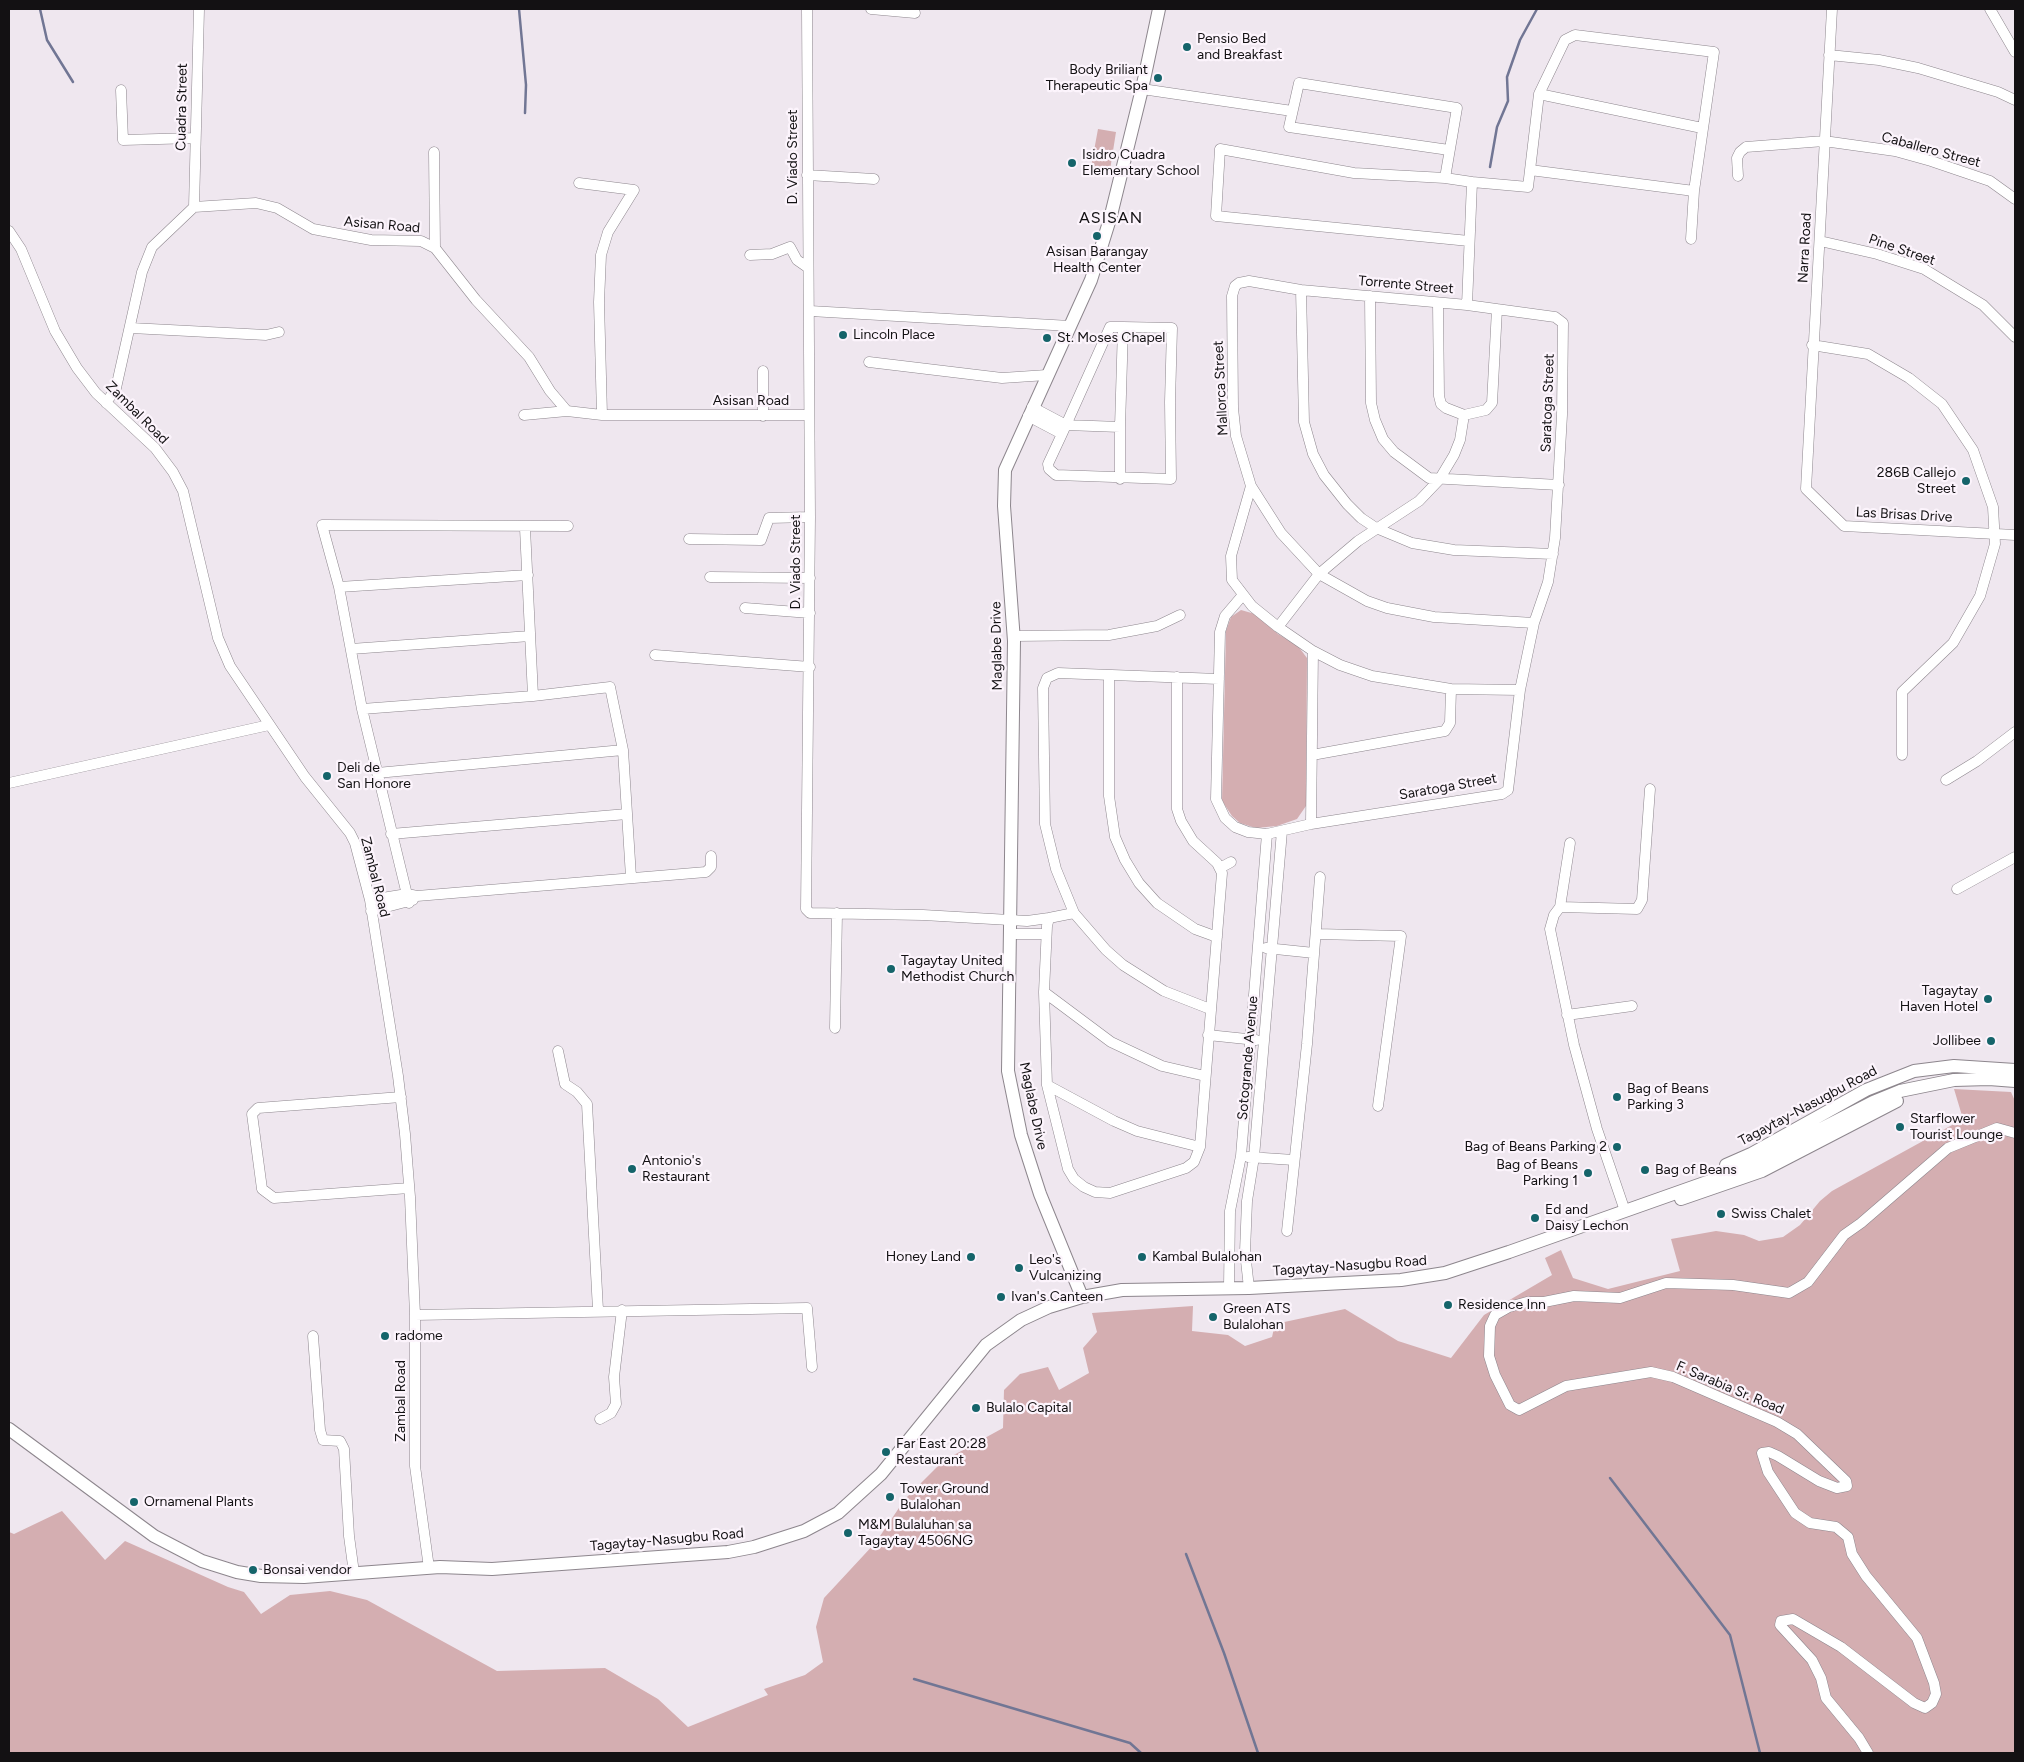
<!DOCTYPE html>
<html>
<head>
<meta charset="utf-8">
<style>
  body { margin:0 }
  #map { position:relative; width:2024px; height:1762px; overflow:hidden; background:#efe7ef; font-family:Figtree,sans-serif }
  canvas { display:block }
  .frame { position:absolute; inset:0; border:10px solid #131113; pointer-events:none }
</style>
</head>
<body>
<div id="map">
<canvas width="2024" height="1762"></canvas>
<div class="frame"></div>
</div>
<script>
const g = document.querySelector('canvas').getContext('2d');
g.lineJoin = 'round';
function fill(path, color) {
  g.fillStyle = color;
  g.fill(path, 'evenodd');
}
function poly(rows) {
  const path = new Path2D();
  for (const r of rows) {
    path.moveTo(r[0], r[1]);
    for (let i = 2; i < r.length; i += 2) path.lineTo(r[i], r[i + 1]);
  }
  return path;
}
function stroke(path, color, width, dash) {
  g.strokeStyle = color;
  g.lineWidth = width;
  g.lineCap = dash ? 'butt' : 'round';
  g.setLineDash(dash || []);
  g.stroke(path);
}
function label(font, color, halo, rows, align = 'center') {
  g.font = font + ' Figtree,sans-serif';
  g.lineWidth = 4.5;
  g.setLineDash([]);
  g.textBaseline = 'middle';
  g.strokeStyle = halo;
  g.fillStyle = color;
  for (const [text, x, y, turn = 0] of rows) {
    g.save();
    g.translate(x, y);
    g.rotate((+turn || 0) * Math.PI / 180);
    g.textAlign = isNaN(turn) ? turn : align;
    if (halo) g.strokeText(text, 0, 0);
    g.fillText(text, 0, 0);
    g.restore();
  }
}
fill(poly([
  [1098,129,1116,132,1110,170,1091,167],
  [1241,610,1255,614,1278,634,1298,646,1307,658,1306,806,1297,819,1277,826,1256,828,1240,823,1232,816,1222,801,1226,631,1231,617],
  [1954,1089,2011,1092,2015,1101,2015,1753,9,1753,9,1532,14,1534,62,1511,105,1560,125,1541,228,1587,244,1592,261,1614,290,1595,330,1591,367,1600,497,1671,605,1668,658,1699,688,1727,768,1695,764,1689,805,1675,823,1662,816,1627,824,1598,876,1542,905,1499,943,1461,1003,1428,1004,1390,1020,1374,1048,1367,1059,1390,1089,1373,1083,1348,1097,1332,1092,1313,1193,1306,1192,1331,1228,1335,1245,1346,1272,1337,1275,1324,1345,1309,1398,1341,1451,1358,1484,1315,1552,1275,1545,1258,1561,1250,1573,1278,1608,1289,1680,1271,1671,1239,1716,1231,1744,1235,1759,1241,1783,1237,1800,1225,1820,1201,1832,1191,1963,1119]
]), '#d4aeb1');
stroke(poly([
  [40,9,47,40,73,82],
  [519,9,526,85,525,113],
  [1490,167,1497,127,1508,101,1507,77,1520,40,1537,9],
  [1610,1478,1730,1635,1760,1753],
  [1186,1554,1224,1653,1258,1753],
  [914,1679,1130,1743,1141,1753]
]), '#717694', 2.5);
const minor = poly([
  [807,9,810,517,806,909,810,913,923,915,1027,921,1049,918],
  [871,9,915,13],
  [1832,9,1806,489,1844,526,2015,535],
  [1990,9,2015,52],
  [1829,55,1879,60,1918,68,1998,92,2015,100],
  [1142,89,1292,111],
  [121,90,123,140,195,138],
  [1539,94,1702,128],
  [1449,150,1289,127,1299,83,1457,108,1445,178,1354,173,1220,149,1216,216,1469,241],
  [434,152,435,248],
  [1530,170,1694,191],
  [807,175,874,179],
  [1738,176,1737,158,1740,152,1746,147,1824,141,1895,151,1931,161,1990,181,2015,199],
  [1445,178,1472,182,1467,305],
  [1472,182,1528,187,1539,94,1565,40,1575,35,1714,52,1694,191,1691,239],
  [579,183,634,190,608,232,601,255,599,302,602,415],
  [194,207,199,9],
  [9,231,21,249,55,331,77,368,96,393,155,448,173,472,183,491,218,638,230,666,305,777,350,833,355,843,370,900,398,1076,405,1134,410,1197,415,1315,415,1466,429,1568],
  [1820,241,1877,254,1924,269,1983,305,2015,337],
  [750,255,772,254,790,247,797,260,807,267],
  [1301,290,1304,422,1313,454,1324,475,1347,504,1361,518,1376,528,1412,543,1454,550,1553,554],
  [1370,296,1371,403,1375,420,1383,439,1394,452,1429,478,1559,485],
  [1438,303,1439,396,1441,404,1446,408,1464,415,1486,410,1492,403,1497,309],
  [810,311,1070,326],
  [131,328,266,335,279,332],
  [1812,345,1868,354,1909,378,1942,404,1973,450,1993,507,1995,544,1980,596,1953,643,1902,692,1902,755],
  [869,362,1002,378,1047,375],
  [763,371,763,416],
  [106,403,116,388,142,272,152,247,194,207,256,203,277,208,313,229,371,240,421,241,435,248,476,300,529,357,550,391,567,411,602,415,808,415],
  [1032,407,1066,425,1120,427,1123,327,1172,328,1170,402,1171,479,1056,475,1049,469,1048,464,1062,434,1066,425,1110,327,1123,327],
  [524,415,567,411],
  [1028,416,1062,434],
  [1120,427,1120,479],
  [1251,486,1231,556,1232,580,1252,606,1278,627,1313,651,1340,665,1372,676,1451,689,1520,690],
  [525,528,533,696],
  [689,539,761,540,769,518,810,517],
  [710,577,810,578],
  [339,587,528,575],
  [1242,596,1225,616,1220,632,1216,799,1225,818,1235,827,1248,832,1267,834,1311,824,1502,794,1508,790,1520,690,1534,623,1548,582,1555,538,1562,415,1563,323,1555,317,1467,305,1301,290,1249,281,1239,283,1235,286,1232,296,1233,408,1236,436,1251,486,1281,533,1319,574,1367,601,1387,608,1434,617,1534,623],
  [745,608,810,613],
  [1278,627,1319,574,1358,541,1419,501,1439,480,1454,455,1460,440,1464,415],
  [1014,636,1109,635,1157,626,1180,615],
  [351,649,530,636],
  [655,655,810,667],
  [1109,675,1109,796,1115,837,1125,860,1139,883,1157,903,1195,929,1217,937],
  [362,709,533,696,610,687,623,750,631,877],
  [1312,755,1445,731,1450,723,1451,689],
  [377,773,623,750],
  [1946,780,1977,761,2015,732],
  [9,783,269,725],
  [1311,824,1313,651],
  [391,834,627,814],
  [1220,868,1231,862],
  [1957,889,2015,857],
  [370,900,407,894,417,896,706,872,711,867,711,856],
  [409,903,362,709,339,587,322,525,568,526],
  [1560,907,1570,843],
  [371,911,413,900],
  [1074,913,1049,918,1047,926,1044,992,1047,1085,1068,1169,1074,1179,1084,1187,1095,1192,1110,1193,1186,1168,1194,1162,1200,1147,1222,873,1217,863,1193,841,1181,821,1177,809,1177,677],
  [1010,934,1046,934],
  [1316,934,1401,936,1378,1106],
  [1266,948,1314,953],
  [1044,992,1111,1042,1162,1066,1205,1076],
  [1210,1009,1164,991,1123,965,1106,950,1074,913,1056,869,1045,824,1043,688,1047,678,1058,673,1219,679],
  [1567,1015,1632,1006],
  [835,1028,837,913],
  [1208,1035,1256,1040],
  [558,1051,565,1084,577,1092,587,1104,598,1310],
  [1047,1085,1114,1121,1137,1131,1200,1147],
  [401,1097,258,1108,252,1114,262,1189,274,1198,409,1188],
  [1248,1157,1294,1160],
  [1625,1211,1597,1129,1574,1045,1550,929,1554,915,1560,907,1637,909,1642,900,1650,789],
  [1287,1231,1307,1044,1320,877],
  [1229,1287,1230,1211,1241,1156,1267,834],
  [1249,1288,1245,1252,1247,1201,1254,1157,1282,831],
  [415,1315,807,1308,812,1367],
  [313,1336,320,1430,323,1440,340,1441,344,1449,349,1536,354,1573],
  [600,1419,611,1413,616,1404,614,1377,622,1310],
  [1868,1753,1859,1738,1826,1698,1821,1678,1812,1660,1780,1625,1781,1621,1793,1619,1841,1647,1914,1703,1925,1708,1932,1703,1936,1694,1934,1683,1917,1638,1866,1576,1852,1554,1848,1537,1836,1527,1810,1523,1795,1513,1768,1472,1762,1453,1769,1452,1778,1456,1819,1481,1837,1488,1847,1486,1846,1481,1797,1434,1777,1422,1673,1377,1651,1372,1566,1386,1519,1410,1510,1405,1495,1375,1489,1356,1490,1326,1495,1315,1509,1307,1527,1302,1544,1302,1574,1296,1620,1298,1666,1283,1733,1285,1789,1293,1808,1282,1844,1235,1861,1223,1948,1148,1997,1128,2015,1133]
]);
const major = poly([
  [1726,1165,1751,1154,1866,1090,1914,1071,1954,1066,2015,1070],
  [1681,1199,1762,1171,1897,1101],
  [1082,1297,1040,1194,1021,1135,1008,1071,1014,641,1004,506,1005,470,1091,280,1110,219,1142,89,1159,9],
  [9,1429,154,1536,202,1561,237,1572,261,1576,304,1577,440,1567,492,1569,728,1552,754,1547,804,1531,838,1513,881,1474,986,1345,1021,1320,1049,1307,1082,1297,1122,1290,1249,1288,1401,1280,1445,1273,1509,1252,1707,1182,1762,1159,1873,1102,1900,1091,1954,1080,1989,1079,2015,1081]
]);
stroke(minor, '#8d868d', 11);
stroke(major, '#8d868d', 14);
stroke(minor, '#fff', 10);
stroke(major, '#fff', 12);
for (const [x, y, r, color] of [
  [1187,47,5,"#15646a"],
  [1158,78,5,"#15646a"],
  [1072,163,5,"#15646a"],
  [1097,236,5,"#15646a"],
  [843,335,5,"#15646a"],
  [1047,338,5,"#15646a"],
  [1966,481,5,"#15646a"],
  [327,776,5,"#15646a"],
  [891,969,5,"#15646a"],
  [1988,999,5,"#15646a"],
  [1991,1041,5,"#15646a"],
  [1617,1097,5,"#15646a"],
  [1900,1127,5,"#15646a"],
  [1617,1147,5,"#15646a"],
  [632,1169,5,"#15646a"],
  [1645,1170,5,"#15646a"],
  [1588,1173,5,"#15646a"],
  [1721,1214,5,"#15646a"],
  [1535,1218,5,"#15646a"],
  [971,1257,5,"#15646a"],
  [1142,1257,5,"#15646a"],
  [1019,1268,5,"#15646a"],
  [1001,1297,5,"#15646a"],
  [1448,1305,5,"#15646a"],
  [1213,1317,5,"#15646a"],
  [385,1336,5,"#15646a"],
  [976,1408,5,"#15646a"],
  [886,1452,5,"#15646a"],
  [890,1497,5,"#15646a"],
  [134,1502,5,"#15646a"],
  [848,1533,5,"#15646a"],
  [253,1570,5,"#15646a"]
]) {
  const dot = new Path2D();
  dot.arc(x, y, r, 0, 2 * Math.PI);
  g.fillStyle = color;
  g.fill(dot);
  stroke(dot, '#fcf4fc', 2);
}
label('14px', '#131113', '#fcf4fc', [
  ["Pensio Bed",1197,39],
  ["and Breakfast",1197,55],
  ["Body Briliant",1148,70,"right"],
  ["Therapeutic Spa",1148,86,"right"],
  ["Isidro Cuadra",1082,155],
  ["Elementary School",1082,171],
  ["Asisan Barangay",1097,252,"center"],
  ["Health Center",1097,268,"center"],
  ["Lincoln Place",853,335],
  ["St. Moses Chapel",1057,338],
  ["286B Callejo",1956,473,"right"],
  ["Street",1956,489,"right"],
  ["Deli de",337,768],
  ["San Honore",337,784],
  ["Tagaytay United",901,961],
  ["Methodist Church",901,977],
  ["Tagaytay",1978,991,"right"],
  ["Haven Hotel",1978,1007,"right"],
  ["Jollibee",1981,1041,"right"],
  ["Bag of Beans",1627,1089],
  ["Parking 3",1627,1105],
  ["Starflower",1910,1119],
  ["Tourist Lounge",1910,1135],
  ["Bag of Beans Parking 2",1607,1147,"right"],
  ["Antonio's",642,1161],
  ["Restaurant",642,1177],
  ["Bag of Beans",1578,1165,"right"],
  ["Parking 1",1578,1181,"right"],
  ["Bag of Beans",1655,1170],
  ["Ed and",1545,1210],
  ["Daisy Lechon",1545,1226],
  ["Swiss Chalet",1731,1214],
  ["Honey Land",961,1257,"right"],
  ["Kambal Bulalohan",1152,1257],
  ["Leo's",1029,1260],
  ["Vulcanizing",1029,1276],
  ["Ivan's Canteen",1011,1297],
  ["Residence Inn",1458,1305],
  ["Green ATS",1223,1309],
  ["Bulalohan",1223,1325],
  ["radome",395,1336],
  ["Bulalo Capital",986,1408],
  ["Far East 20:28",896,1444],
  ["Restaurant",896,1460],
  ["Tower Ground",900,1489],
  ["Bulalohan",900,1505],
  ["Ornamenal Plants",144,1502],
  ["M&M Bulaluhan sa",858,1525],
  ["Tagaytay 4506NG",858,1541],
  ["Bonsai vendor",263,1570]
], 'left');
label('14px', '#131113', '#fcf4fc', [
  ["Cuadra Street",182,107,-89],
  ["Caballero Street",1931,150,15],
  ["D. Viado Street",793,157,-90],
  ["Asisan Road",382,225,5],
  ["Narra Road",1805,248,-87],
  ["Pine Street",1902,250,19],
  ["Torrente Street",1406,285,5],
  ["Mallorca Street",1221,388,-93],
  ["Asisan Road",751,401],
  ["Saratoga Street",1548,403,-88],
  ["Zambal Road",137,413,45],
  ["Las Brisas Drive",1904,515,3],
  ["D. Viado Street",796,562,-90],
  ["Maglabe Drive",997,646,-91],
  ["Saratoga Street",1448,787,-10],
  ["Zambal Road",375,877,76],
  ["Sotogrande Avenue",1248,1058,-85],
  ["Maglabe Drive",1033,1106,78],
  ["Tagaytay-Nasugbu Road",1808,1106,-28],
  ["Tagaytay-Nasugbu Road",1350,1266,-4],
  ["F. Sarabia Sr. Road",1730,1388,23],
  ["Zambal Road",401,1401,-90],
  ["Tagaytay-Nasugbu Road",667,1540,-5]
]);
g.letterSpacing = '1px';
label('16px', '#131113', '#fcf4fc', [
  ["ASISAN",1111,218]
]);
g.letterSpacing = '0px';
</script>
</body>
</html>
